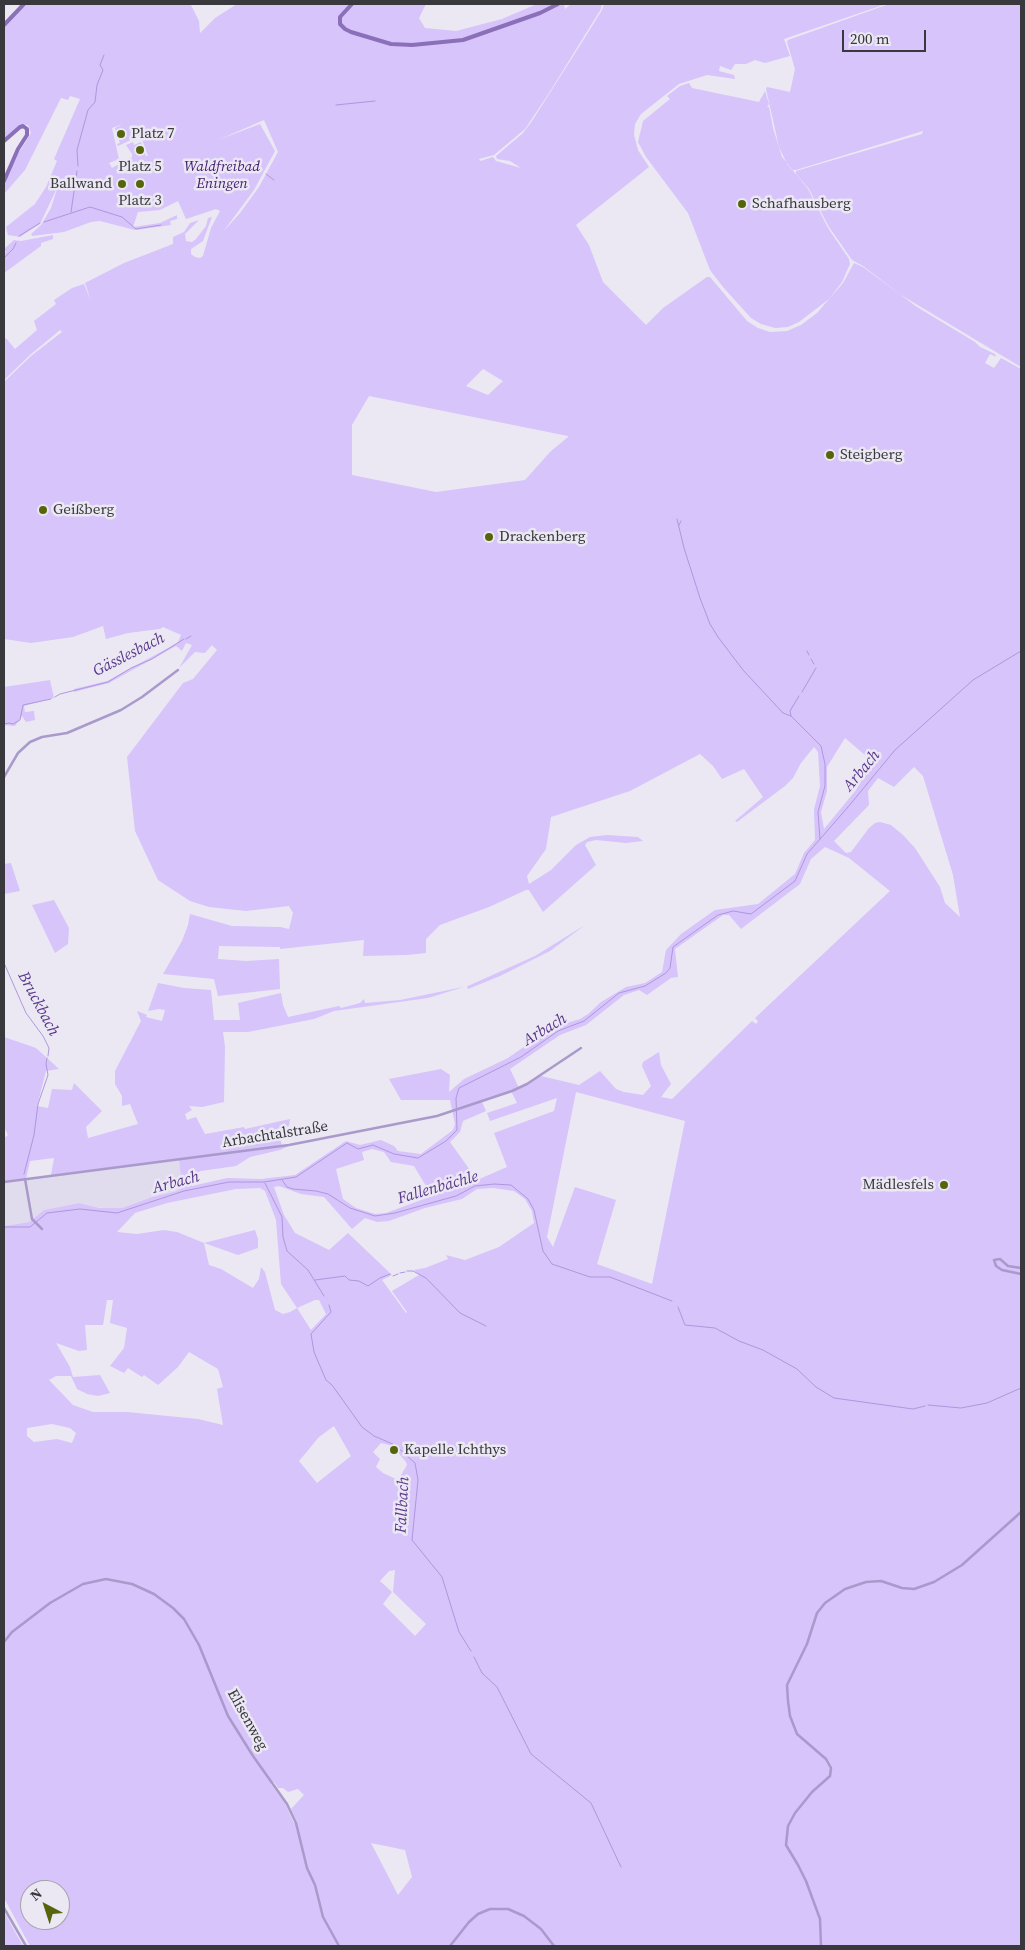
<!DOCTYPE html>
<html>
<head>
<meta charset="utf-8">
<style>
  body { margin:0 }
  #map { position:relative; width:1025px; height:1950px; overflow:hidden; background:#ebe8f3; font-family:"Source Serif 4",serif }
  canvas { display:block }
  .frame { position:absolute; inset:0; border:5px solid #39383c; pointer-events:none }
  .north { position:absolute; left:20px; top:1880px; width:50px; height:50px; box-sizing:border-box; background:#ebe8f3; border:1px solid #a4a2aa; border-radius:50%; rotate:320deg; font-size:14px; font-weight:700; line-height:20px; text-align:center; color:#39383c }
  .north::after { content:''; display:block; margin:auto; width:18px; height:22px; background:#56650c; clip-path:polygon(50% 0,100% 100%,50% 72%,0 100%) }
  .scale { position:absolute; left:842px; top:30px; width:84px; height:22px; box-sizing:border-box; border:2px solid #39383c; border-top:0; padding-left:6px; font-size:15px; line-height:18px; white-space:nowrap; color:#39383c; -webkit-text-stroke:4px #ebe8f3; paint-order:stroke }
</style>
</head>
<body>
<div id="map">
<canvas width="1025" height="1950"></canvas>
<div class="frame"></div>
<div class="north">N</div>
<div class="scale">200 m</div>
</div>
<script>
const g = document.querySelector('canvas').getContext('2d');
g.lineJoin = 'round';
function fill(path, color) {
  g.fillStyle = color;
  g.fill(path, 'evenodd');
}
function poly(rows) {
  const path = new Path2D();
  for (const r of rows) {
    path.moveTo(r[0], r[1]);
    for (let i = 2; i < r.length; i += 2) path.lineTo(r[i], r[i + 1]);
  }
  return path;
}
function stroke(path, color, width, dash) {
  g.strokeStyle = color;
  g.lineWidth = width;
  g.lineCap = dash ? 'butt' : 'round';
  g.setLineDash(dash || []);
  g.stroke(path);
}
function label(font, color, halo, rows, align = 'center') {
  g.font = font + ' "Source Serif 4",serif';
  g.lineWidth = 5;
  g.setLineDash([]);
  g.textBaseline = 'middle';
  g.strokeStyle = halo;
  g.fillStyle = color;
  for (const [text, x, y, turn = 0] of rows) {
    g.save();
    g.translate(x, y);
    g.rotate((+turn || 0) * Math.PI / 180);
    g.textAlign = isNaN(turn) ? turn : align;
    if (halo) g.strokeText(text, 0, 0);
    g.fillText(text, 0, 0);
    g.restore();
  }
}
fill(poly([
  [179,1160,182,1187,178,1191,152,1197,122,1208,101,1208,79,1203,44,1210,29,1222,4,1226,4,1182]
]), '#e1dced');
fill(poly([
  [27,4,193,4,191,5,199,21,200,33,215,18,237,4,426,4,419,18,425,28,456,31,502,19,537,4,564,4,565,9,571,4,602,4,601,9,549,93,525,129,494,155,479,159,480,161,493,157,496,161,521,168,510,161,497,159,496,156,523,133,532,121,584,39,602,10,604,4,886,4,784,39,790,56,765,63,755,60,746,64,735,64,731,70,720,66,719,71,734,75,735,79,707,75,679,84,641,114,635,124,634,135,638,150,649,167,576,225,589,245,603,282,646,325,663,308,707,277,710,277,747,321,758,328,770,332,787,331,801,325,817,313,843,283,854,263,863,267,917,307,975,342,980,347,995,354,996,357,990,354,985,363,994,368,1001,358,1021,369,1021,1946,30,1946,4,1898,4,1226,29,1222,44,1210,79,1203,100,1208,122,1208,152,1197,177,1191,182,1187,179,1160,51,1175,54,1158,30,1161,26,1179,4,1182,4,1138,8,1135,4,1127,4,1037,36,1048,59,1069,46,1071,36,1110,37,1106,48,1108,52,1089,72,1090,74,1083,102,1111,86,1127,88,1138,138,1124,130,1104,122,1106,122,1096,115,1084,115,1071,141,1021,137,1011,147,1015,146,1017,162,1021,165,1010,159,1009,148,1011,158,983,184,988,211,990,214,1020,240,1020,238,1003,281,993,283,1005,288,1017,339,1006,341,1008,360,1003,364,999,365,1003,400,1000,468,986,535,956,585,925,550,951,500,976,468,989,467,986,428,998,334,1011,314,1019,248,1032,223,1032,225,1047,224,1102,202,1107,189,1106,192,1110,185,1114,187,1120,196,1117,205,1134,244,1127,245,1129,290,1119,289,1126,278,1129,282,1146,291,1145,280,1150,250,1157,236,1166,201,1171,190,1176,192,1186,227,1178,261,1179,295,1175,346,1141,360,1145,381,1140,394,1146,398,1151,421,1154,453,1130,455,1124,450,1100,401,1100,389,1079,441,1069,450,1075,449,1092,464,1079,508,1058,551,1028,580,1019,588,1014,601,1002,626,987,645,983,662,972,666,950,681,934,715,910,758,904,795,874,804,853,815,840,814,809,820,786,818,752,814,747,801,763,793,778,785,786,737,822,735,821,763,797,744,769,722,779,713,766,700,754,630,791,551,817,546,849,527,876,529,884,551,870,576,845,590,837,607,835,638,837,643,841,626,843,596,840,587,842,585,845,596,865,543,912,529,890,526,890,489,907,440,925,426,939,426,953,407,955,363,956,364,940,280,949,280,947,219,946,218,959,246,961,279,959,280,989,218,996,214,979,163,974,182,941,188,925,190,914,232,926,280,927,289,929,293,913,289,906,246,911,209,907,190,901,158,880,135,831,127,757,183,683,193,679,217,650,212,645,205,653,195,652,179,668,192,645,186,643,182,651,176,646,109,683,74,692,74,689,107,681,168,648,178,642,181,635,163,627,160,629,128,633,106,639,103,626,73,637,31,643,4,639,4,382,31,356,62,332,60,330,30,355,4,380,4,340,6,338,15,349,37,330,34,321,56,304,54,300,72,288,84,284,91,301,85,283,124,263,173,244,173,237,184,232,190,223,199,220,185,234,186,241,192,242,196,239,206,226,208,218,212,217,203,241,191,249,191,254,195,257,200,258,203,256,211,228,220,211,216,209,186,219,178,201,160,210,138,212,133,227,160,223,177,215,177,219,170,221,171,225,135,230,100,221,91,222,64,232,32,236,31,234,41,225,51,208,58,186,40,224,20,237,8,235,6,227,35,204,46,187,57,161,54,159,80,99,70,96,68,100,61,98,25,170,4,194,4,185,18,154,31,133,28,125,21,124,4,139,4,28],
  [264,120,278,152,259,187,240,213,223,232,254,190,275,151,260,124,218,140],
  [123,124,115,128,120,143,117,144,118,146,139,136,139,131,148,156,146,156,141,142,134,145,133,142,126,145,132,154,132,157,129,159,136,173,127,159,118,162,119,164,112,168,109,163,119,159,112,128],
  [483,369,503,381,488,395,466,386],
  [369,396,568,436,568,437,550,452,525,480,436,492,352,475,352,425],
  [845,738,872,761,856,790,824,829,821,812,827,791,827,767],
  [914,767,923,776,953,875,960,917,945,903,940,887,915,848,903,835,891,825,880,822,875,823,869,828,851,852,846,853,834,841,869,805,868,791,878,778,894,787],
  [825,847,849,858,890,891,755,1018,758,1021,756,1024,752,1021,672,1099,661,1097,671,1084,661,1065,659,1052,643,1062,642,1066,651,1086,643,1095,624,1092,616,1089,600,1071,579,1085,541,1076,519,1088,510,1069,560,1035,586,1025,624,995,639,990,647,995,671,978,678,977,675,949,723,915,729,915,741,929,800,884,811,859],
  [511,1091,517,1103,487,1113,490,1121,557,1098,554,1111,494,1133,507,1167,477,1180,450,1142,460,1132,463,1121,486,1111,482,1102],
  [576,1092,685,1121,652,1284,597,1264,616,1200,575,1187,553,1247,547,1237],
  [372,1149,384,1152,391,1162,414,1166,432,1196,386,1213,375,1214,356,1208,343,1199,336,1169,364,1160,362,1152],
  [279,1186,301,1194,324,1197,352,1229,365,1218,377,1222,389,1221,425,1208,462,1199,477,1189,493,1188,514,1191,525,1199,532,1211,534,1223,499,1247,465,1260,446,1255,448,1259,425,1268,414,1270,419,1275,392,1291,407,1312,406,1313,382,1280,392,1275,348,1233,329,1250,295,1233,284,1215,274,1187],
  [260,1188,265,1191,276,1220,281,1284,297,1308,290,1312,283,1314,275,1310,265,1272,261,1267,259,1279,253,1288,221,1269,209,1265,204,1243,238,1255,258,1248,258,1239,255,1230,204,1243,177,1232,164,1230,137,1234,117,1232,135,1213,167,1203,236,1189],
  [107,1300,113,1300,110,1323,127,1328,124,1348,110,1366,124,1373,128,1368,142,1377,144,1375,158,1385,178,1367,189,1352,218,1369,223,1387,217,1389,223,1425,198,1419,127,1412,93,1412,73,1405,49,1380,56,1376,71,1376,77,1389,87,1394,98,1396,110,1393,100,1375,73,1377,70,1367,56,1343,79,1351,87,1350,85,1325,103,1325],
  [315,1300,319,1300,326,1314,311,1330,297,1308],
  [52,1424,70,1428,76,1433,72,1443,57,1439,34,1442,27,1436,27,1428],
  [334,1426,351,1456,317,1483,299,1461,319,1437],
  [381,1443,393,1446,406,1462,407,1465,398,1480,383,1473,376,1467,380,1459,373,1452],
  [395,1570,393,1592,426,1624,415,1636,383,1604,392,1592,380,1581,389,1571],
  [274,1782,278,1788,283,1788,288,1792,298,1789,304,1795,291,1809,297,1822,294,1823,285,1803,271,1784],
  [371,1843,405,1850,412,1877,398,1895],
  [30,1890,60,1890,60,1920,30,1920],
  [889,4,1021,4,1021,367,901,295,863,266,852,260,829,227,809,189,796,174,796,171,922,134,923,131,796,170,792,170,787,164,779,147,766,89,767,87,790,92,795,69,787,42,788,40],
  [689,83,692,88,759,102,765,91,769,104,767,107,769,107,773,128,782,157,808,189,828,228,849,259,850,264,842,282,829,299,799,322,788,327,775,328,761,324,751,318,723,287,710,270,688,213,646,157,638,142,643,121,670,99,667,96,680,86],
  [53,235,53,239,41,243,41,246,4,273,4,255,6,252,4,249,14,240,21,241],
  [50,680,54,698,24,706,25,712,34,711,35,720,26,722,22,716,15,726,4,725,4,687],
  [11,863,20,891,4,894,4,864],
  [54,900,69,928,68,944,55,953,32,905],
  [4,1912,23,1946,4,1946]
]), '#d6c4fb');
stroke(poly([
  [336,105,375,101],
  [78,166,77,150,88,110,95,102,97,85,103,70,100,65,104,55],
  [266,174,274,180],
  [71,212,77,171],
  [44,222,90,207,122,217,136,229,161,225],
  [19,236,40,223],
  [4,258,13,249,16,243],
  [677,519,684,548,700,598,710,624,718,637,743,670,783,713,791,716,821,746,825,764,825,786,818,812,820,839],
  [679,525,681,521],
  [186,639,191,636],
  [807,651,809,655],
  [811,659,814,664],
  [802,692,816,668],
  [55,697,60,694,108,682,131,668,152,659,184,639],
  [791,716,790,711,799,696],
  [4,724,9,723,13,724,20,720,23,705,51,699],
  [4,963,26,1013,43,1036,49,1048,48,1056],
  [24,1174,34,1135,38,1104,48,1075,46,1064,47,1058],
  [282,1180,287,1187,293,1189,316,1191,328,1194,350,1208,375,1216,395,1213,456,1196,475,1186,494,1184,511,1185,528,1199,534,1210,543,1251,552,1264,590,1277,610,1277,672,1301],
  [265,1183,282,1217,283,1237,287,1251,308,1270,324,1296],
  [4,1227,30,1227,47,1213,80,1209,117,1213,184,1191,229,1182,264,1182,296,1177,347,1143,358,1149,373,1145,394,1154,418,1158,446,1141,457,1130,456,1098,459,1088,521,1057,558,1031,584,1021,619,993,645,986,666,973,670,968,673,947,718,915,733,911,751,914,795,881,807,854,848,807,895,750,973,680,1021,651],
  [407,1271,413,1271,426,1278,460,1313,486,1326],
  [400,1273,405,1272],
  [393,1276,398,1274],
  [315,1280,345,1276,349,1280,359,1281,368,1286,380,1278,390,1274],
  [329,1305,331,1312,311,1334,314,1352,326,1380,332,1385,362,1427,374,1436,395,1445,415,1463,418,1480,412,1540,442,1577,459,1632,471,1651],
  [678,1307,685,1325,715,1328,739,1341,763,1350,797,1369,816,1387,834,1398,913,1409,925,1406],
  [928,1405,961,1408,987,1403,1021,1388],
  [474,1657,482,1673,497,1687,531,1754,591,1803,621,1867]
]), '#b097dd', 1);
stroke(poly([
  [4,777,18,753,30,742,42,737,67,733,121,710,142,697,178,670],
  [25,1179,32,1219,42,1229],
  [4,1182,289,1145,437,1116,512,1091,527,1084,581,1048],
  [1021,1268,1008,1266,1000,1259,994,1260,996,1266,1002,1270,1021,1274],
  [4,1642,12,1632,50,1603,83,1584,106,1579,132,1584,154,1594,173,1608,184,1619,199,1645,228,1716,253,1756,287,1804,296,1823,307,1868,315,1885,323,1917,339,1946],
  [4,1908,26,1946],
  [450,1946,469,1922,478,1914,490,1909,508,1909,524,1916,541,1929,554,1946],
  [821,1946,820,1919,806,1881,798,1865,786,1845,788,1826,795,1813,812,1792,830,1776,831,1768,826,1759,797,1734,790,1716,788,1701,787,1685,807,1644,817,1613,825,1603,845,1589,866,1582,881,1581,902,1588,914,1589,934,1582,962,1565,1021,1512]
]), '#aa99cb', 2.5);
stroke(poly([
  [352,4,340,17,340,24,345,29,351,32,391,44,412,45,463,40,540,13,558,4],
  [4,25,24,4],
  [4,141,20,127,23,126,27,129,27,135,18,149,4,181]
]), '#8b70b9', 4);
for (const [x, y, r, color] of [
  [121,134,5,"#56650c"],
  [140,150,5,"#56650c"],
  [122,184,5,"#56650c"],
  [140,184,5,"#56650c"],
  [742,204,5,"#56650c"],
  [830,455,5,"#56650c"],
  [43,510,5,"#56650c"],
  [489,537,5,"#56650c"],
  [944,1185,5,"#56650c"],
  [394,1450,5,"#56650c"]
]) {
  const dot = new Path2D();
  dot.arc(x, y, r, 0, 2 * Math.PI);
  g.fillStyle = color;
  g.fill(dot);
  stroke(dot, '#ebe8f3', 2);
}
label('15px', '#39383c', '#ebe8f3', [
  ["Platz 7",131,134],
  ["Platz 5",140,167,"center"],
  ["Ballwand",112,184,"right"],
  ["Platz 3",140,201,"center"],
  ["Schafhausberg",752,204],
  ["Steigberg",840,455],
  ["Geißberg",53,510],
  ["Drackenberg",499,537],
  ["Mädlesfels",934,1185,"right"],
  ["Kapelle Ichthys",404,1450]
], 'left');
label('italic 15px', '#462273', '#ebe8f3', [
  ["Waldfreibad",222,167],
  ["Eningen",222,184]
]);
label('15px', '#39383c', '#ebe8f3', [
  ["Arbachtalstraße",275,1135,-9],
  ["Elisenweg",247,1720,61]
]);
label('italic 16px', '#59378a', '#ebe8f3', [
  ["Gässlesbach",129,655,-27],
  ["Arbach",862,771,-50],
  ["Bruckbach",38,1004,62],
  ["Arbach",545,1030,-31],
  ["Arbach",176,1183,-15],
  ["Fallenbächle",438,1188,-16],
  ["Fallbach",403,1505,-87]
]);
</script>
</body>
</html>
